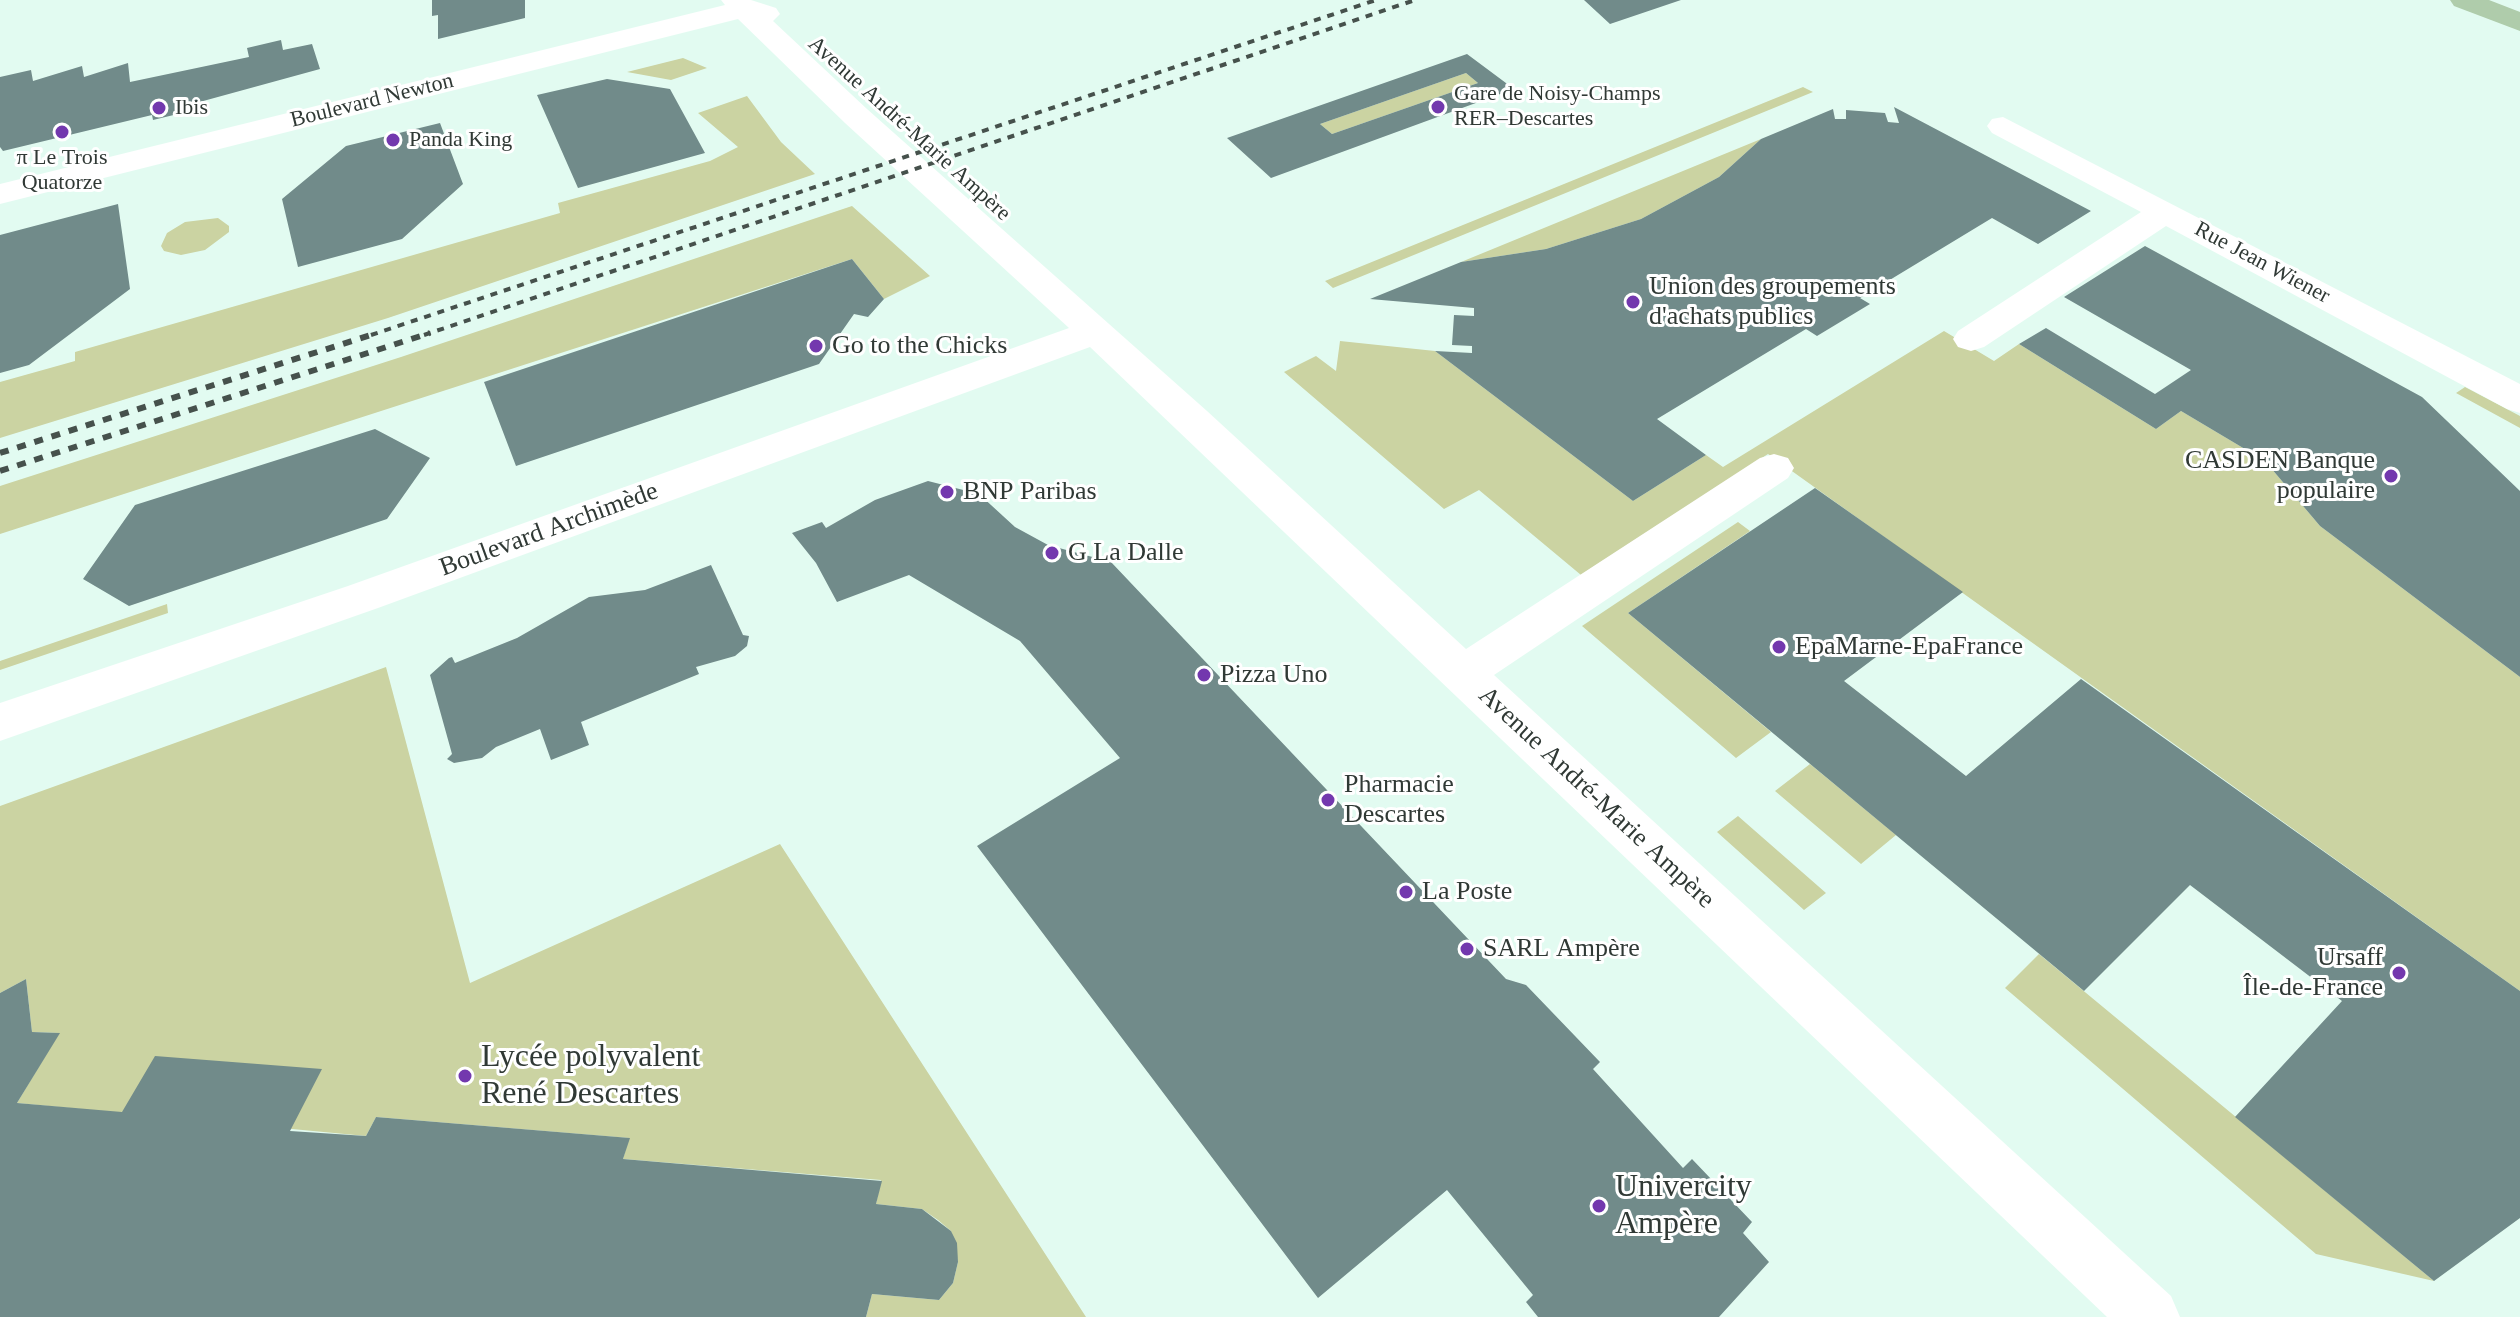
<!DOCTYPE html>
<html>
<head>
<meta charset="utf-8">
<style>
  body { margin:0 }
  canvas { display:block; background:#e2fbf1 }
</style>
</head>
<body>
<canvas width="2520" height="1317"></canvas>
<script>
const g = document.querySelector('canvas').getContext('2d');
g.lineJoin = 'round';
function fill(path, color) {
  g.fillStyle = color;
  g.fill(path, 'evenodd');
}
function poly(rows) {
  const path = new Path2D();
  for (const r of rows) {
    path.moveTo(r[0], r[1]);
    for (let i = 2; i < r.length; i += 2) path.lineTo(r[i], r[i + 1]);
  }
  return path;
}
function stroke(path, color, width, dash) {
  g.strokeStyle = color;
  g.lineWidth = width;
  g.lineCap = dash ? 'butt' : 'round';
  g.setLineDash(dash || []);
  g.stroke(path);
}
function label(font, color, halo, rows, align = 'center') {
  g.font = font + ' Georgia,serif';
  g.lineWidth = 6;
  g.setLineDash([]);
  g.textBaseline = 'middle';
  g.strokeStyle = halo;
  g.fillStyle = color;
  for (const [text, x, y, turn = 0] of rows) {
    g.save();
    g.translate(x, y);
    g.rotate((+turn || 0) * Math.PI / 180);
    g.textAlign = isNaN(turn) ? turn : align;
    if (halo) g.strokeText(text, 0, 0);
    g.fillText(text, 0, 0);
    g.restore();
  }
}
fill(poly([
  [683,58,707,68,671,80,627,72],
  [1466,73,1478,83,1332,134,1320,124],
  [1803,87,1813,92,1333,288,1325,281],
  [747,96,781,142,815,174,388,318,0,438,0,382,75,361,75,352,560,213,558,203,710,161,738,147,698,113],
  [1761,139,1719,177,1641,219,1546,249,1461,262],
  [852,206,930,276,884,299,852,259,0,534,0,486,401,357],
  [218,218,229,226,229,232,205,250,181,255,164,251,161,246,167,233,185,222],
  [1944,331,1994,361,2019,344,2156,429,2181,411,2265,461,2320,526,2520,677,2520,991,1768,454,1581,575,1479,490,1444,509,1284,372,1316,356,1336,371,1340,341,1435,351,1633,501,1706,455,1723,467],
  [2465,387,2520,416,2520,428,2456,393],
  [1738,522,1750,531,1628,613,1771,732,1736,758,1582,626],
  [167,604,168,613,0,670,0,661],
  [386,667,470,983,780,844,1086,1317,866,1317,872,1294,939,1300,953,1283,958,1262,951,1231,938,1220,922,1209,876,1204,881,1180,623,1159,629,1138,376,1117,366,1136,17,1103,59,1033,32,1032,26,979,0,993,0,806],
  [1810,764,1896,835,1861,864,1775,791],
  [1738,816,1826,893,1804,910,1717,832],
  [2039,954,2434,1281,2316,1254,2005,988]
]), '#cbd3a2');
fill(poly([
  [432,0,525,0,525,18,438,39,438,15,432,16],
  [1584,0,1681,0,1610,24],
  [281,40,283,50,312,44,320,69,185,106,186,112,153,120,152,115,3,151,0,147,0,77,31,70,33,81,82,66,84,77,128,63,130,82,249,57,247,48],
  [1467,54,1514,89,1271,178,1227,138],
  [1466,73,1478,83,1332,134,1320,124],
  [607,79,670,89,705,153,578,188,537,95],
  [1894,107,2091,211,2038,244,1992,218,1860,298,1870,304,1817,336,1806,329,1657,419,1706,455,1633,501,1435,351,1472,353,1472,346,1452,345,1454,315,1474,316,1474,308,1370,299,1461,262,1546,249,1641,219,1719,177,1761,139,1833,109,1835,119,1846,119,1846,110,1885,113,1888,122,1899,123],
  [440,123,463,184,402,239,298,267,282,199,346,146],
  [118,204,130,289,29,365,0,373,0,235],
  [2145,246,2422,397,2520,491,2520,677,2320,526,2265,461,2181,411,2156,429,2019,344,2046,328,2155,394,2191,370,2064,297],
  [852,259,884,299,868,317,854,314,819,364,516,466,484,382],
  [375,429,430,458,387,519,129,606,83,579,135,505],
  [928,481,979,494,1015,527,1048,545,1111,562,1506,979,1526,985,1600,1062,1593,1069,1683,1168,1692,1159,1752,1222,1743,1233,1769,1262,1719,1317,1538,1317,1526,1302,1533,1295,1447,1190,1318,1298,977,846,1120,758,1020,641,909,575,837,602,816,563,792,533,822,522,826,528,875,500],
  [1815,488,1963,592,1844,681,1966,776,2081,679,2520,991,2520,1218,2434,1281,2235,1117,2342,1001,2190,885,2084,991,1628,613],
  [711,565,743,635,749,636,747,646,735,656,696,667,699,674,581,722,589,745,551,760,540,729,496,747,482,758,454,763,447,759,452,754,430,675,449,658,452,657,455,663,517,638,589,597,645,590],
  [26,979,32,1032,60,1033,17,1103,122,1112,155,1056,322,1069,290,1131,366,1136,376,1117,630,1138,623,1159,882,1181,876,1204,922,1209,951,1231,957,1243,958,1262,953,1283,939,1300,872,1294,866,1317,0,1317,0,993]
]), '#718b8a');
fill(poly([
  [721,0,751,0,776,8,780,14,773,21,867,109,1207,411,1466,649,1760,458,1774,454,1788,458,1794,468,1788,478,1494,675,2171,1296,2180,1317,2107,1317,1090,347,378,608,0,741,0,703,348,586,1069,328,845,123,738,19,0,204,0,184,725,5,721,0],
  [2003,117,2520,384,2520,413,2507,409,2166,226,1984,347,1971,351,1958,347,1953,339,1958,331,2141,212,1992,133,1987,126,1992,119,2003,117]
]), '#fff');
fill(poly([
  [2450,0,2489,0,2520,12,2520,31,2454,6,2450,0]
]), '#afccab');
stroke(poly([
  [371,335,1376,0],
  [424,335,1415,0]
]), '#46514c', 4, [7, 7]);
stroke(poly([
  [0,453,377,333],
  [0,471,430,333]
]), '#46514c', 6, [9, 9]);
for (const [x, y, r, color] of [
  [1438,107,8,"#7338ae"],
  [159,108,8,"#7338ae"],
  [62,132,8,"#7338ae"],
  [393,140,8,"#7338ae"],
  [1633,302,8,"#7338ae"],
  [816,346,8,"#7338ae"],
  [2391,476,8,"#7338ae"],
  [947,492,8,"#7338ae"],
  [1052,553,8,"#7338ae"],
  [1779,647,8,"#7338ae"],
  [1204,675,8,"#7338ae"],
  [1328,800,8,"#7338ae"],
  [1406,892,8,"#7338ae"],
  [1467,949,8,"#7338ae"],
  [2399,973,8,"#7338ae"],
  [465,1076,8,"#7338ae"],
  [1599,1206,8,"#7338ae"]
]) {
  const dot = new Path2D();
  dot.arc(x, y, r, 0, 2 * Math.PI);
  g.fillStyle = color;
  g.fill(dot);
  stroke(dot, '#fff', 3);
}
label('22px', '#303935', '#fff', [
  ["Gare de Noisy-Champs",1454,94],
  ["RER–Descartes",1454,119],
  ["Ibis",175,108],
  ["Panda King",409,140],
  ["π Le Trois",62,158,"center"],
  ["Quatorze",62,183,"center"]
], 'left');
label('22px', '#303935', '#fff', [
  ["Boulevard Newton",372,101,-14],
  ["Avenue André-Marie Ampère",909,129,42],
  ["Rue Jean Wiener",2262,263,28]
]);
label('26px', '#303935', '#fff', [
  ["Union des groupements",1649,287],
  ["d'achats publics",1649,317],
  ["Go to the Chicks",832,346],
  ["CASDEN Banque",2375,461,"right"],
  ["populaire",2375,491,"right"],
  ["BNP Paribas",963,492],
  ["G La Dalle",1068,553],
  ["EpaMarne-EpaFrance",1795,647],
  ["Pizza Uno",1220,675],
  ["Pharmacie",1344,785],
  ["Descartes",1344,815],
  ["La Poste",1422,892],
  ["SARL Ampère",1483,949],
  ["Ursaff",2383,958,"right"],
  ["Île-de-France",2383,988,"right"]
], 'left');
label('26px', '#303935', '#fff', [
  ["Boulevard Archimède",549,530,-20],
  ["Avenue André-Marie Ampère",1596,798,43]
]);
label('32px', '#303935', '#fff', [
  ["Lycée polyvalent",481,1058],
  ["René Descartes",481,1095],
  ["Univercity",1615,1188],
  ["Ampère",1615,1225]
], 'left');
</script>
</body>
</html>
